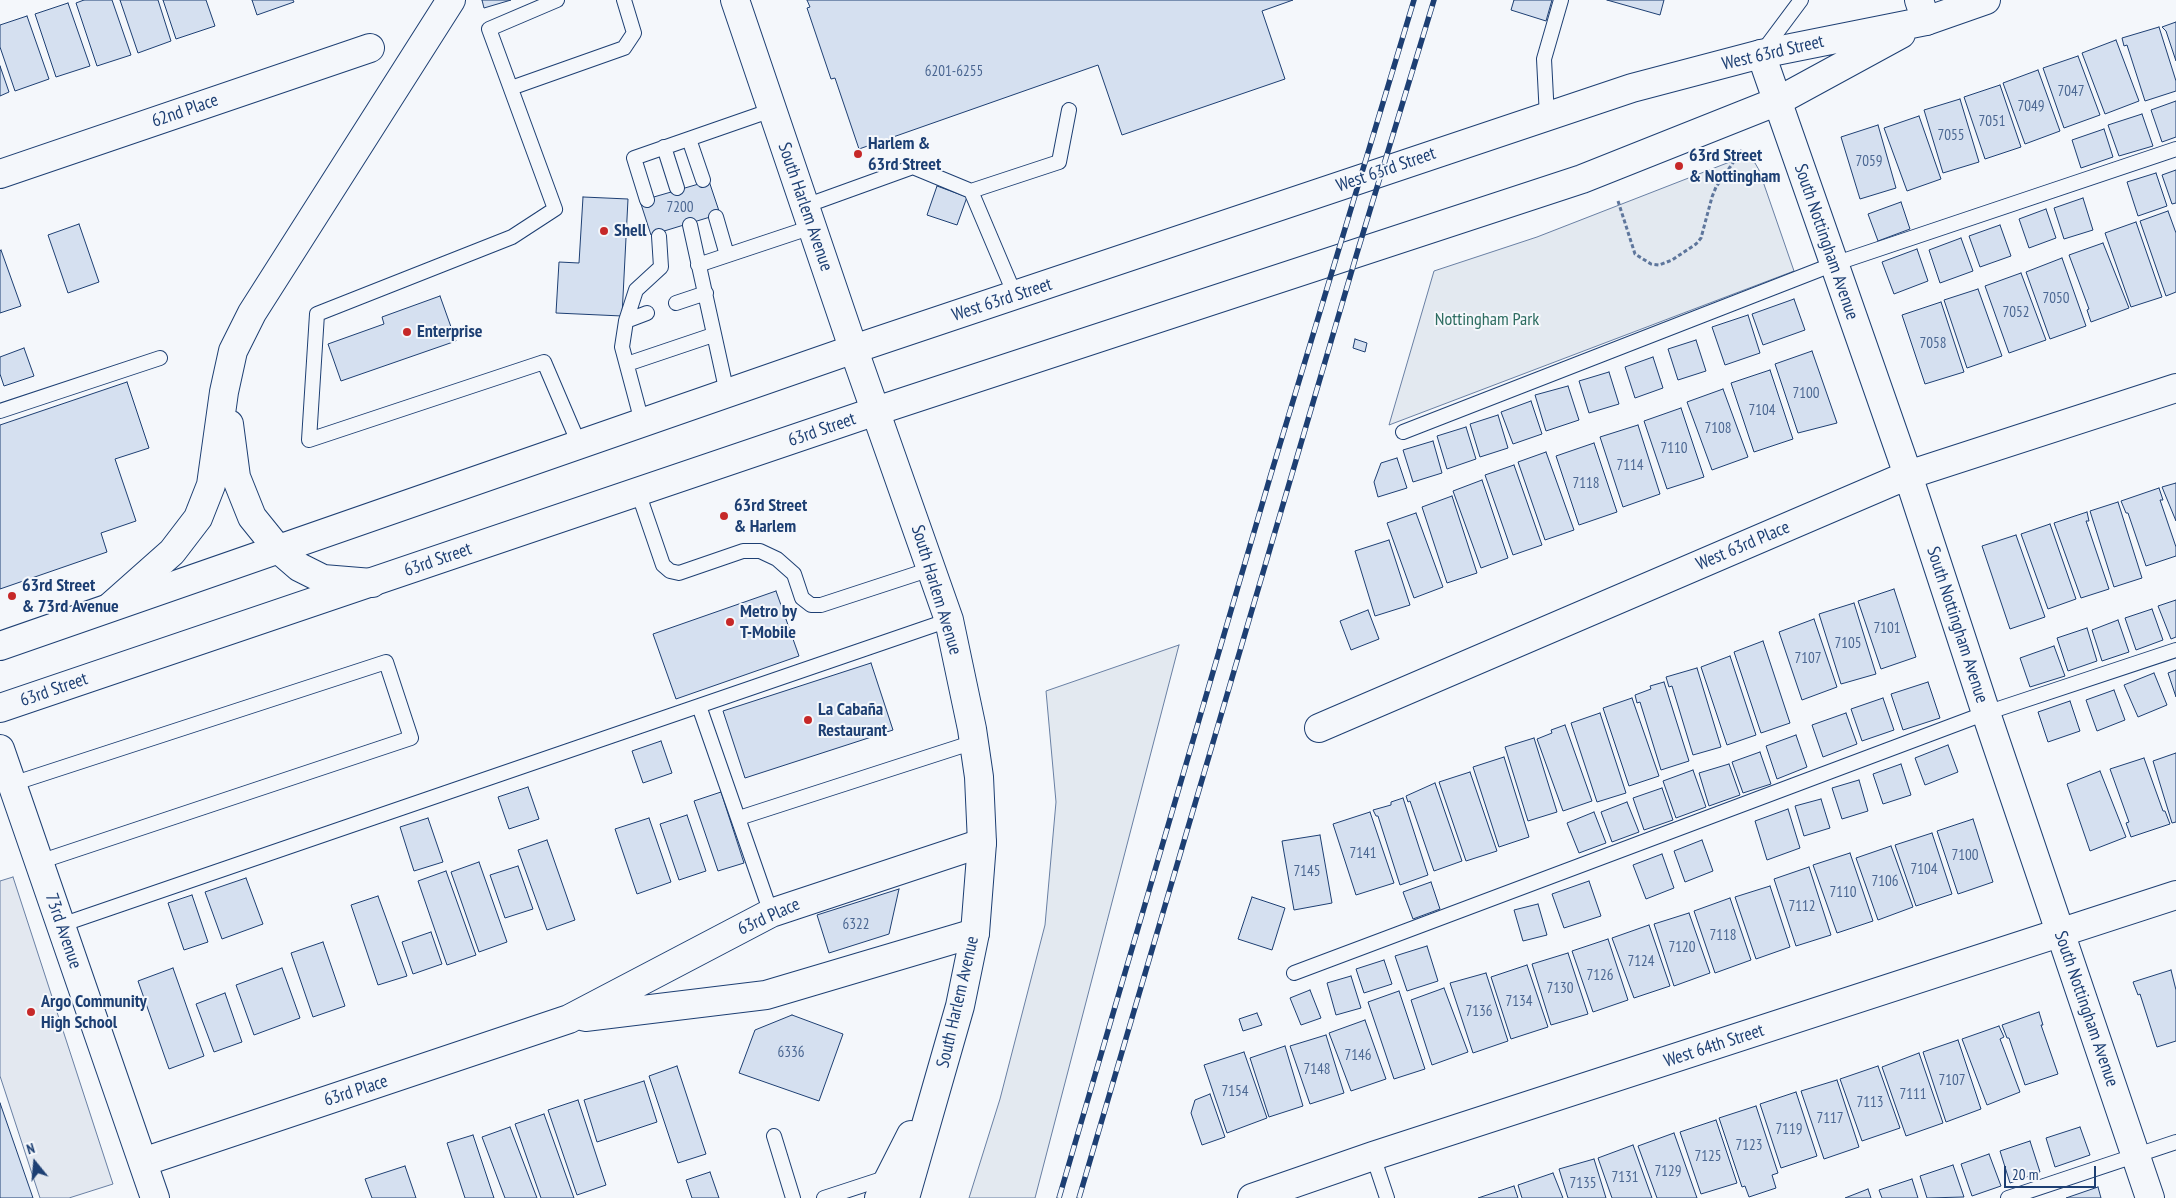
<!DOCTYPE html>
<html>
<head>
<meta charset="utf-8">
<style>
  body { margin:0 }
  #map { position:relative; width:2176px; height:1198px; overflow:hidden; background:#f4f7fb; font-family:"PT Sans Narrow",sans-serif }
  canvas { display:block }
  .north { position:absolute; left:10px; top:1138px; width:50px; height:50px; -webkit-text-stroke:4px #f4f7fb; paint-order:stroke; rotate:343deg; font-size:14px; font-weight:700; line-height:20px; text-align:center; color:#1d3f73 }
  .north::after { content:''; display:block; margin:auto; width:18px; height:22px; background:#1d3f73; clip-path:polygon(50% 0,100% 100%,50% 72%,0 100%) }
  .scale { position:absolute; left:2004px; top:1166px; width:92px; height:22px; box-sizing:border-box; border:2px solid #1d3f73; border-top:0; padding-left:6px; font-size:15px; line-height:18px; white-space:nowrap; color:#1d3f73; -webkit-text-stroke:4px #f4f7fb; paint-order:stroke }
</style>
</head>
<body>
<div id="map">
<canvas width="2176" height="1198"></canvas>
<div class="north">N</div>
<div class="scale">20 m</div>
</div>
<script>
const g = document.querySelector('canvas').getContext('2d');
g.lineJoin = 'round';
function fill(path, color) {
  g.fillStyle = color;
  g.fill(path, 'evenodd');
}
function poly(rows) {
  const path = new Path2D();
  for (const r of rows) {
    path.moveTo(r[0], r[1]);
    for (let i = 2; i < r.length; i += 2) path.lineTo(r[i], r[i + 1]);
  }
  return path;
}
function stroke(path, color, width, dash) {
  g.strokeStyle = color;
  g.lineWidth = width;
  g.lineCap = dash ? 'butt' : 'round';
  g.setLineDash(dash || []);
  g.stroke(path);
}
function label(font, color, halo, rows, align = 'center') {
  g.font = font + ' "PT Sans Narrow",sans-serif';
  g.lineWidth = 4;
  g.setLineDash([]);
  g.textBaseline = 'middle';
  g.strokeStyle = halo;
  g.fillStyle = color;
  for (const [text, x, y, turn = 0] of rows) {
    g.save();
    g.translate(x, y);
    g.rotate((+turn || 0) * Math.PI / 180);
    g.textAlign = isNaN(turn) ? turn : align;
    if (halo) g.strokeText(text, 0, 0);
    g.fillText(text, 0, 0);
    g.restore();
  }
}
const green = poly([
  [1740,158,1748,158,1755,163,1759,170,1794,271,1389,425,1434,271,1537,237,1740,158],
  [1179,645,1035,1198,969,1198,1000,1099,1045,925,1056,802,1046,691,1179,645]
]);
fill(green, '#e3e9f0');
stroke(green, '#687fa3', 1);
const parking = poly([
  [13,877,113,1184,69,1198,40,1198,0,1076,0,881,13,877]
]);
fill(parking, '#e3e8f0');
stroke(parking, '#687fa3', 1);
const building = poly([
  [84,0,112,0,131,55,97,66,76,3,84,0],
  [120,0,158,0,171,41,138,53,120,0],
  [163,0,206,0,215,26,176,39,163,0],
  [252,0,293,0,294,2,257,15,252,0],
  [482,0,511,0,484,8,482,0],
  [807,0,1293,0,1262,11,1285,79,1122,135,1098,65,859,149,835,78,831,79,807,8,810,7,807,0],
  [1514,0,1552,0,1546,21,1511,10,1514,0],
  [1607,0,1664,0,1660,15,1607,0],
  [68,3,90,66,56,77,35,14,68,3],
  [27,16,49,79,15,91,0,47,0,25,27,16],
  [2176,22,2176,61,2166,31,2162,27,2176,22],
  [2159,27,2176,81,2176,91,2145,101,2127,45,2124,46,2122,38,2159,27],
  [2116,40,2139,101,2105,114,2082,53,2116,40],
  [2078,56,2100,115,2064,128,2043,68,2078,56],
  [0,66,9,92,0,96,0,66],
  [2038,70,2060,131,2025,144,2003,83,2038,70],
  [2000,85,2021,147,1985,159,1964,97,2000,85],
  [1960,99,1979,162,1943,173,1924,110,1960,99],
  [2176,101,2176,137,2162,142,2151,110,2176,101],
  [2142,114,2153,146,2119,156,2108,125,2142,114],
  [1919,116,1941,179,1907,191,1884,128,1919,116],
  [1878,125,1896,188,1860,199,1841,137,1878,125],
  [2104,129,2113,157,2081,168,2072,140,2104,129],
  [2176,170,2176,203,2172,204,2162,175,2176,170],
  [2156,173,2167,206,2138,216,2127,182,2156,173],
  [709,181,720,214,651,235,640,201,709,181],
  [937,186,967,197,957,225,927,215,937,186],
  [583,197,628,199,622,316,556,313,559,262,579,263,583,197],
  [2083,198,2093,230,2064,239,2054,208,2083,198],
  [1901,202,1910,229,1878,241,1868,214,1901,202],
  [2046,209,2056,238,2029,248,2019,219,2046,209],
  [2168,211,2176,233,2176,292,2166,296,2140,221,2168,211],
  [2136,222,2162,297,2131,307,2105,233,2136,222],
  [79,224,99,282,68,293,48,235,79,224],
  [2000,225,2011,256,1980,267,1969,236,2000,225],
  [1961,238,1973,271,1940,283,1929,250,1961,238],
  [2103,243,2129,308,2091,322,2087,310,2089,309,2069,255,2103,243],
  [1917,249,1928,281,1894,294,1882,262,1917,249],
  [1,250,21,306,0,313,0,251,1,250],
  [2062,258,2086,326,2050,339,2026,272,2062,258],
  [2021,273,2046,340,2009,353,1985,286,2021,273],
  [1978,289,2002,356,1967,368,1944,300,1978,289],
  [440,296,456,341,341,381,328,344,384,324,382,317,440,296],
  [1794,299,1805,330,1763,345,1752,314,1794,299],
  [1941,302,1964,372,1925,384,1902,315,1941,302],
  [1748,315,1760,353,1725,365,1712,327,1748,315],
  [1355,339,1367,343,1365,352,1353,348,1355,339],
  [1696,340,1706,371,1678,380,1668,349,1696,340],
  [24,348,34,376,4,386,0,374,0,357,24,348],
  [1812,351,1837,423,1798,433,1775,364,1812,351],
  [1653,357,1663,388,1635,398,1625,367,1653,357],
  [1770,370,1793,439,1754,452,1731,383,1770,370],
  [1609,372,1619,404,1589,413,1579,381,1609,372],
  [127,382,149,448,115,459,136,521,101,533,107,552,0,589,0,425,127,382],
  [1568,386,1579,420,1546,431,1535,395,1568,386],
  [1723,389,1748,457,1712,470,1687,402,1723,389],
  [1531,401,1542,434,1513,444,1501,412,1531,401],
  [1681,408,1704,477,1667,489,1644,421,1681,408],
  [1498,415,1508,448,1480,457,1470,424,1498,415],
  [1638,425,1660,494,1623,507,1600,437,1638,425],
  [1466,427,1476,459,1447,469,1437,436,1466,427],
  [1433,441,1442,473,1413,482,1403,450,1433,441],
  [1594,443,1617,512,1579,525,1556,456,1594,443],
  [1546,452,1574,530,1545,540,1518,462,1546,452],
  [1397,458,1407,488,1378,497,1374,482,1381,463,1397,458],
  [1514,465,1542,545,1513,555,1485,475,1514,465],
  [1482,480,1508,558,1481,568,1453,491,1482,480],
  [2176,483,2176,521,2162,487,2176,483],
  [2159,488,2163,500,2160,500,2176,547,2176,556,2146,566,2128,513,2126,513,2121,501,2159,488],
  [1452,496,1477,573,1447,583,1422,507,1452,496],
  [2118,502,2142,578,2114,587,2090,511,2118,502],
  [2087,512,2089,521,2086,521,2109,589,2081,598,2054,523,2087,512],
  [1416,513,1443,587,1414,598,1387,523,1416,513],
  [2050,524,2076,599,2048,609,2021,534,2050,524],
  [2016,535,2045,617,2010,629,1982,546,2016,535],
  [1389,540,1410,605,1375,616,1355,551,1389,540],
  [1894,589,1916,657,1881,669,1858,601,1894,589],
  [776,591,799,656,676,699,653,634,776,591],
  [2176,600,2176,637,2171,639,2158,606,2176,600],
  [1854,603,1876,674,1841,684,1819,614,1854,603],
  [2152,609,2163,640,2136,650,2125,618,2152,609],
  [1368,610,1379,639,1351,650,1340,621,1368,610],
  [1814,619,1837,687,1802,700,1779,632,1814,619],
  [2118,620,2129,652,2102,661,2092,630,2118,620],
  [2087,628,2097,661,2068,671,2057,638,2087,628],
  [1763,641,1790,723,1761,733,1734,652,1763,641],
  [2054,646,2065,676,2030,687,2020,658,2054,646],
  [1730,656,1756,735,1727,745,1701,667,1730,656],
  [871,663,893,730,745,778,723,711,871,663],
  [1697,668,1721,747,1693,755,1672,686,1669,687,1666,677,1697,668],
  [2176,670,2176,697,2168,673,2176,670],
  [2154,673,2167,705,2138,717,2124,685,2154,673],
  [1664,682,1689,761,1661,770,1640,702,1637,703,1635,695,1651,689,1650,686,1664,682],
  [1928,682,1940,718,1903,730,1891,694,1928,682],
  [2114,690,2125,720,2097,731,2086,700,2114,690],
  [1632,698,1659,776,1629,786,1603,708,1632,698],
  [1883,698,1894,730,1862,741,1851,709,1883,698],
  [2070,701,2080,731,2048,742,2038,712,2070,701],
  [1600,713,1626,793,1597,802,1571,723,1600,713],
  [1846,713,1857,744,1823,757,1812,725,1846,713],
  [1565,725,1592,801,1563,811,1537,739,1552,733,1551,730,1565,725],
  [1796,735,1807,767,1777,779,1766,746,1796,735],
  [1534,738,1557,812,1528,821,1505,747,1534,738],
  [661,741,672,773,643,783,632,751,661,741],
  [1948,745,1958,772,1925,785,1915,758,1948,745],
  [1760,752,1771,784,1743,793,1732,762,1760,752],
  [2176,753,2176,822,2172,823,2153,761,2176,753],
  [1504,757,1529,837,1499,847,1473,767,1504,757],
  [2144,758,2163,811,2165,811,2170,824,2131,837,2126,823,2129,822,2110,769,2144,758],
  [1729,764,1740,795,1709,806,1699,773,1729,764],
  [1901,764,1911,795,1883,804,1873,774,1901,764],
  [1693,770,1706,807,1676,818,1663,781,1693,770],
  [2100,771,2126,837,2090,851,2067,784,2100,771],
  [1470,772,1497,851,1466,861,1439,782,1470,772],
  [1859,780,1868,811,1842,819,1832,788,1859,780],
  [1435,783,1462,861,1434,871,1410,801,1408,802,1406,796,1435,783],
  [528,787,539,819,509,829,498,797,528,787],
  [1662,788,1673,820,1644,830,1633,798,1662,788],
  [721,792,744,863,718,871,694,801,721,792],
  [1403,798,1428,875,1400,885,1378,816,1376,816,1373,810,1391,805,1391,802,1403,798],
  [1821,799,1830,828,1804,836,1795,806,1821,799],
  [1627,802,1639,832,1612,842,1601,812,1627,802],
  [1788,809,1800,848,1767,860,1755,821,1788,809],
  [1370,812,1394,883,1356,895,1333,824,1370,812],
  [1594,812,1606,843,1579,853,1567,823,1594,812],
  [687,815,706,871,679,880,660,824,687,815],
  [428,818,443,862,414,871,400,827,428,818],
  [649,818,671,882,637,894,615,829,649,818],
  [1973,819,1993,882,1958,894,1937,831,1973,819],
  [1932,833,1952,894,1916,906,1895,845,1932,833],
  [1320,835,1332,903,1294,910,1282,841,1320,835],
  [547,840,575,920,547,930,518,850,547,840],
  [1702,840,1713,871,1685,882,1674,851,1702,840],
  [1891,846,1913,907,1878,920,1856,858,1891,846],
  [1850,853,1873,921,1837,933,1813,865,1850,853],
  [1662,854,1674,888,1646,899,1633,865,1662,854],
  [479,862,507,942,479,952,451,872,479,862],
  [518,866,533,909,505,918,490,875,518,866],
  [1809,867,1831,935,1796,946,1774,879,1809,867],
  [446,871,476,955,447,965,418,881,446,871],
  [246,878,263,924,222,939,205,892,246,878],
  [1589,881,1601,916,1564,928,1552,894,1589,881],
  [1431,882,1440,909,1413,919,1403,892,1431,882],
  [1770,886,1790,947,1756,959,1735,897,1770,886],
  [899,889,889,934,829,953,817,915,899,889],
  [192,895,208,942,184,950,168,903,192,895],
  [378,896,407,976,378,985,351,905,378,896],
  [1252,897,1285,908,1272,950,1238,939,1252,897],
  [1730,898,1751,960,1715,973,1694,911,1730,898],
  [1538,904,1547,935,1523,941,1514,910,1538,904],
  [1689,913,1710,973,1674,986,1654,924,1689,913],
  [1649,925,1670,986,1634,998,1612,938,1649,925],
  [431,932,442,964,413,974,402,942,431,932],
  [1608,939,1628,1000,1593,1012,1572,951,1608,939],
  [323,942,345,1006,313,1017,291,953,323,942],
  [1427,946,1438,981,1407,991,1395,956,1427,946],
  [1568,953,1588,1014,1551,1025,1532,964,1568,953],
  [1384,960,1392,984,1364,993,1356,969,1384,960],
  [1527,965,1548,1027,1511,1039,1491,977,1527,965],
  [173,968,204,1056,169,1069,138,981,173,968],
  [282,968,300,1018,254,1035,236,985,282,968],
  [2171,970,2176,990,2176,1041,2157,1047,2140,994,2138,995,2133,982,2171,970],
  [1486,973,1508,1041,1473,1053,1450,983,1486,973],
  [1351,976,1361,1008,1336,1015,1327,983,1351,976],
  [1444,988,1468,1052,1432,1065,1411,1000,1444,988],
  [1310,990,1321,1018,1301,1025,1290,998,1310,990],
  [1399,991,1425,1069,1394,1079,1368,1002,1399,991],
  [225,993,242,1042,214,1052,196,1004,225,993],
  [2039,1012,2043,1025,2041,1025,2058,1074,2025,1085,2009,1038,2007,1038,2002,1025,2039,1012],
  [1257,1013,1262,1025,1243,1031,1239,1019,1257,1013],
  [792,1015,843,1034,819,1101,739,1073,755,1030,792,1015],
  [1365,1020,1386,1079,1351,1091,1329,1033,1365,1020],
  [1999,1026,2004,1037,2000,1039,2020,1092,1987,1105,1962,1039,1999,1026],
  [1326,1035,1344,1093,1310,1104,1290,1046,1326,1035],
  [1958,1040,1981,1109,1946,1122,1923,1052,1958,1040],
  [1285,1046,1303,1106,1269,1117,1250,1058,1285,1046],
  [1244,1052,1267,1118,1227,1133,1204,1065,1244,1052],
  [1919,1053,1943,1123,1906,1136,1882,1067,1919,1053],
  [677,1066,706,1154,678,1163,649,1076,677,1066],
  [1878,1066,1900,1128,1862,1141,1840,1079,1878,1066],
  [1837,1080,1859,1147,1824,1159,1801,1091,1837,1080],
  [644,1081,657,1122,597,1142,584,1100,644,1081],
  [1796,1092,1817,1156,1781,1168,1760,1104,1796,1092],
  [1210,1094,1225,1137,1202,1145,1191,1113,1195,1100,1210,1094],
  [578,1100,606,1185,577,1195,548,1110,578,1100],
  [0,1103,33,1198,0,1198,0,1103],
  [1756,1106,1778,1173,1772,1175,1776,1188,1749,1197,1745,1186,1742,1187,1719,1118,1756,1106],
  [544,1114,574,1198,541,1198,515,1124,544,1114],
  [1716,1120,1737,1183,1701,1194,1680,1132,1716,1120],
  [510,1127,537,1198,505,1198,482,1137,510,1127],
  [2080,1127,2090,1155,2055,1167,2046,1138,2080,1127],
  [1674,1133,1697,1198,1657,1198,1638,1146,1674,1133],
  [473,1135,494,1198,465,1198,447,1143,473,1135],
  [2030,1141,2040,1172,2010,1183,2000,1151,2030,1141],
  [1633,1145,1652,1198,1612,1198,1598,1158,1633,1145],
  [1989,1154,2001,1186,1972,1196,1961,1164,1989,1154],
  [1594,1159,1606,1198,1568,1198,1559,1169,1594,1159],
  [1953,1165,1964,1197,1927,1198,1920,1176,1953,1165],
  [405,1166,416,1198,372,1198,365,1179,405,1166],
  [710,1172,719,1198,692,1198,686,1180,710,1172],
  [1553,1173,1563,1198,1522,1198,1518,1185,1553,1173],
  [1912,1179,1918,1198,1882,1198,1879,1190,1912,1179],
  [1514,1186,1518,1198,1478,1198,1514,1186],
  [2098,1187,2101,1198,2066,1198,2098,1187],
  [1868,1189,1871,1198,1845,1198,1868,1189]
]);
fill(building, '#d5e0f0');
stroke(building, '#1d3f73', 1);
const service = poly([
  [557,0,489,29,555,209,512,237,317,314,309,440,544,362,579,444],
  [1763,51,1801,0],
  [511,88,624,48,634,33,624,0],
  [1547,117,1544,59,1561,0],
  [689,139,703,180],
  [664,147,677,188],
  [971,191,1059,162,1069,110],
  [647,200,634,158,772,110],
  [805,206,913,167,971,191,1015,295],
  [716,217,727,255],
  [690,225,727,393],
  [698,265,812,227],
  [676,303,706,293],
  [626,321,647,313],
  [627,364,713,335],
  [0,411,160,358],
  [642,422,622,347,626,321,636,290,661,267,659,236],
  [1403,432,1834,264,2176,149],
  [638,492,663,565,670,571,679,573,743,551,760,551,777,559,794,574,802,598,811,605,821,605,931,569],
  [699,706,771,913],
  [12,784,386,662,411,738,39,862],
  [739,818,974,742],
  [61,925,949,620],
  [1294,973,1986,713,2176,650],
  [774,1136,793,1198],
  [1373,1156,1387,1198],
  [824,1198,888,1177],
  [2008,1198,2176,1142]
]);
const minor = poly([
  [1919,0,1926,21],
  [1761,54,1908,475,1986,713,2150,1198],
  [0,174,370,48],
  [1319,728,1908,475,2176,388],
  [0,749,155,1198],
  [585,1017,766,995,975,933],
  [143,1162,569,1019,771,913,982,843],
  [1252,1198,1373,1156,2176,895]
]);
const secondary = poly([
  [0,646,854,349,1632,88,1761,54,1926,21,1986,0],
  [0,708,876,411,1582,179,1778,101,1901,34]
]);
const primary = poly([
  [735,0,850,339,949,620,972,729,979,777,982,843,975,933,960,1006,905,1198],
  [229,424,236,477,252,517,277,548,299,567,323,579,372,583],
  [110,607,172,552,198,518,211,485,224,392,233,351,252,313,451,0],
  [879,1198,911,1135]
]);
stroke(service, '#1d3f73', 16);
stroke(minor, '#1d3f73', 30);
stroke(secondary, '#1d3f73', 30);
stroke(primary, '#1d3f73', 30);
stroke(poly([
  [1618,201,1635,254,1651,264,1659,265,1672,260,1696,244,1701,238,1712,197,1716,187,1742,150]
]), '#5e769c', 3, [4, 2.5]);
stroke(service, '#f4f7fb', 14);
stroke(minor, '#f4f7fb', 28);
stroke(secondary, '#f4f7fb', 28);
stroke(primary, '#f4f7fb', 28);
const rail = poly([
  [1059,1198,1271,474,1414,0],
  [1079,1198,1357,253,1434,0]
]);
stroke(rail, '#1d3f73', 5.5);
stroke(rail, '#f4f7fb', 4, [11]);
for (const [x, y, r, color] of [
  [858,154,5,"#c62828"],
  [1679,166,5,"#c62828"],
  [604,231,5,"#c62828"],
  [407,332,5,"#c62828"],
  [724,516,5,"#c62828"],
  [12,596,5,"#c62828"],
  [730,622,5,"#c62828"],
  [808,720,5,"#c62828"],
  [31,1012,5,"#c62828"]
]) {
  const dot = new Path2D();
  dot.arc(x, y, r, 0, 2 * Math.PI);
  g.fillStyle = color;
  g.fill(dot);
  stroke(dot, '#f4f7fb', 2);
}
label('15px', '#4b6792', null, [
  ["6201-6255",954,72],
  ["7047",2071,92],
  ["7049",2031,107],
  ["7051",1992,122],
  ["7055",1951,136],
  ["7059",1869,162],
  ["7200",680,208],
  ["7050",2056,299],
  ["7052",2016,313],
  ["7058",1933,344],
  ["7100",1806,394],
  ["7104",1762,411],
  ["7108",1718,429],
  ["7110",1674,449],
  ["7114",1630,466],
  ["7118",1586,484],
  ["7101",1887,629],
  ["7105",1848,644],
  ["7107",1808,659],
  ["7141",1363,854],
  ["7100",1965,856],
  ["7104",1924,870],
  ["7145",1307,872],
  ["7106",1885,882],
  ["7110",1843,893],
  ["7112",1802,907],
  ["6322",856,925],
  ["7118",1723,936],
  ["7120",1682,948],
  ["7124",1641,962],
  ["7126",1600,976],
  ["7130",1560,989],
  ["7134",1519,1002],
  ["7136",1479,1012],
  ["6336",791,1053],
  ["7146",1358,1056],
  ["7148",1317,1070],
  ["7107",1952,1081],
  ["7154",1235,1092],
  ["7111",1913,1095],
  ["7113",1870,1103],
  ["7117",1830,1119],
  ["7119",1789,1130],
  ["7123",1749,1146],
  ["7125",1708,1157],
  ["7129",1668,1172],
  ["7131",1625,1178],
  ["7135",1583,1184]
]);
label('18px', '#1d3f73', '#f4f7fb', [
  ["West 63rd Street",1773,53,-13],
  ["62nd Place",185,111,-19],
  ["West 63rd Street",1386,170,-19],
  ["South Harlem Avenue",805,207,71],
  ["South Nottingham Avenue",1826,242,71],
  ["West 63rd Street",1002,300,-18],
  ["63rd Street",822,430,-19],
  ["West 63rd Place",1743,546,-23],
  ["63rd Street",438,560,-19],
  ["South Harlem Avenue",936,590,73],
  ["South Nottingham Avenue",1957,625,72],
  ["63rd Street",54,690,-19],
  ["63rd Place",769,917,-24],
  ["73rd Avenue",63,931,71],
  ["South Harlem Avenue",958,1002,-77],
  ["South Nottingham Avenue",2086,1009,71],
  ["West 64th Street",1714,1046,-18],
  ["63rd Place",356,1091,-18]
]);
label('bold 18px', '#1d3f73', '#f4f7fb', [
  ["Harlem &",868,144],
  ["63rd Street",868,165],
  ["63rd Street",1689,156],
  ["& Nottingham",1689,177],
  ["Shell",614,231],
  ["Enterprise",417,332],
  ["63rd Street",734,506],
  ["& Harlem",734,527],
  ["63rd Street",22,586],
  ["& 73rd Avenue",22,607],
  ["Metro by",740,612],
  ["T-Mobile",740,633],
  ["La Cabaña",818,710],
  ["Restaurant",818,731],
  ["Argo Community",41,1002],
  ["High School",41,1023]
], 'left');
label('18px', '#2c6c60', '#f4f7fb', [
  ["Nottingham Park",1487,320]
]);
</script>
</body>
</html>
